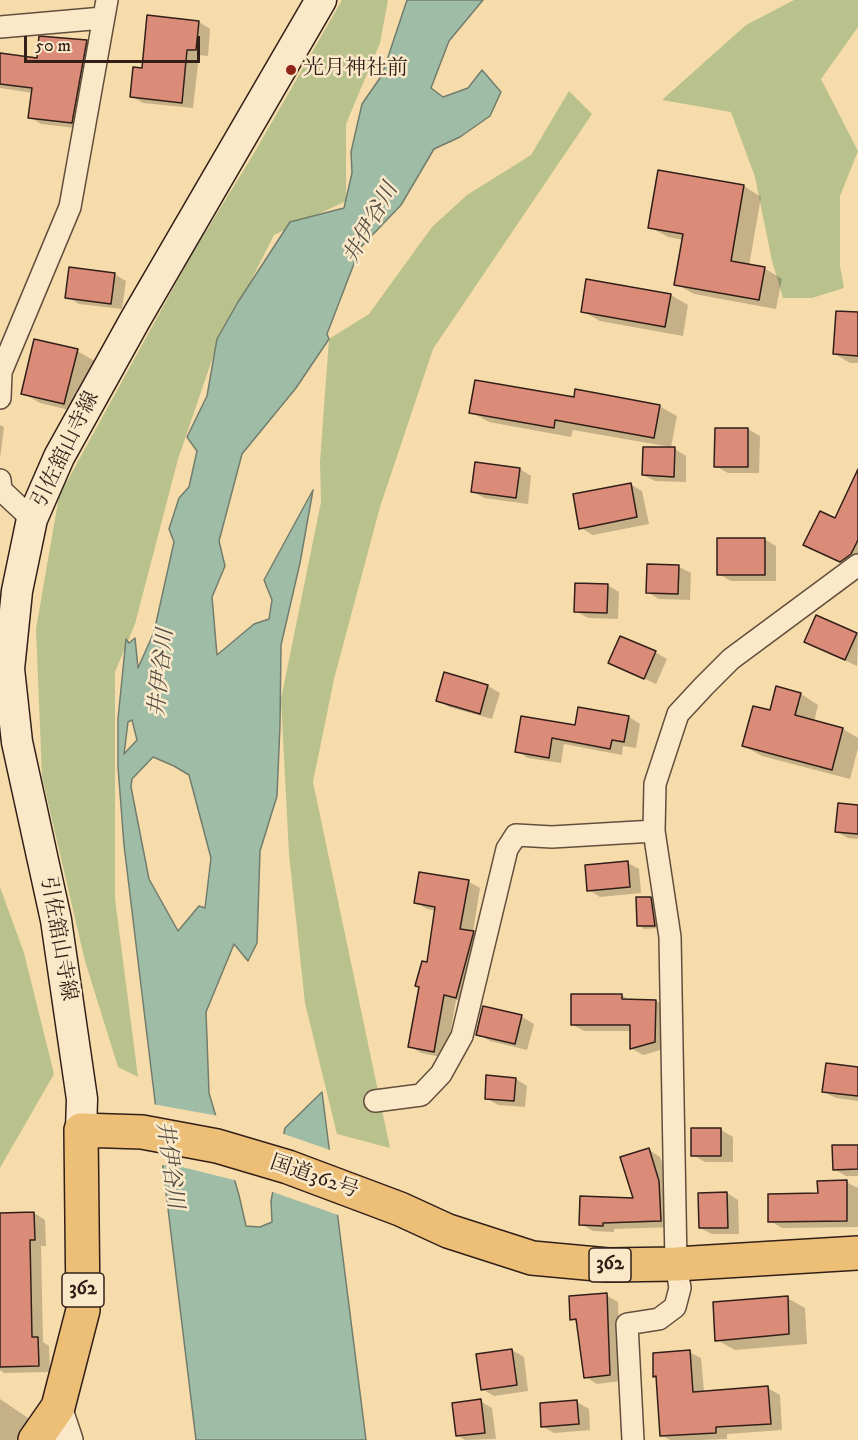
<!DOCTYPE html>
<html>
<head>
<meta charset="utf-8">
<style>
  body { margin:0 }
  #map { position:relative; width:858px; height:1440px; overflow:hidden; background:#f7dcab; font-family:"IM FELL DW Pica",serif }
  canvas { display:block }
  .scale { position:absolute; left:24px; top:36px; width:176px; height:27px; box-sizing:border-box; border:3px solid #311f18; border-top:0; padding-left:8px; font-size:18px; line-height:21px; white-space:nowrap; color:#311f18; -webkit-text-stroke:4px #fae8c8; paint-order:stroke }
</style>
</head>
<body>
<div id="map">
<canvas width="858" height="1440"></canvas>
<div class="scale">50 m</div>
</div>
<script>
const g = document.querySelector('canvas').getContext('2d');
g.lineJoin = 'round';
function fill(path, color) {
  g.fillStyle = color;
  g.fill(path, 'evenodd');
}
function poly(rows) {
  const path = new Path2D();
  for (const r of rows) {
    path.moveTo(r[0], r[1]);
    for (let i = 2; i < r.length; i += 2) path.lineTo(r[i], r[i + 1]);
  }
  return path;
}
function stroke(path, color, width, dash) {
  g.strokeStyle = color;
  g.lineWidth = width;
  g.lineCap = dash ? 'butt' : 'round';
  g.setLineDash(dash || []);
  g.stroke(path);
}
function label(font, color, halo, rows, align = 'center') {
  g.font = font + ' "IM FELL DW Pica","Noto Serif JP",serif';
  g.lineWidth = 5;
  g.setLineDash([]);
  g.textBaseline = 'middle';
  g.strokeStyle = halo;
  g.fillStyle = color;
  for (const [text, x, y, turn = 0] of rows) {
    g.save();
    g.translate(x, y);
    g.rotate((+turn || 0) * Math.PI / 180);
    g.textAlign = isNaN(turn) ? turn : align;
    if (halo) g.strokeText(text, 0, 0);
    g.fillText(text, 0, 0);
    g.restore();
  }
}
fill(poly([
  [342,0,388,0,380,43,346,124,346,201,274,235,214,354,178,459,135,624,115,672,115,899,138,1077,118,1067,85,961,42,777,36,629,59,496,192,254,253,155],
  [794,0,858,0,858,27,821,79,858,151,840,196,840,266,844,288,812,298,783,298,772,261,755,177,731,112,662,100,746,25],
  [569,91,592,114,433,349,380,507,334,679,313,782,390,1148,337,1134,305,1003,289,854,281,699,321,502,320,462,329,339,369,314,432,227,467,195,531,155],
  [0,887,24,953,54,1074,0,1168]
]), '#b9c18c');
const water = poly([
  [407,0,483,0,449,41,431,88,443,97,468,88,482,70,501,92,490,116,460,137,434,149,401,205,360,248,327,334,329,339,296,388,242,454,219,541,225,566,212,597,217,655,254,624,269,619,272,600,264,580,313,490,300,563,281,645,280,725,277,796,260,851,257,943,248,961,234,944,206,1012,209,1093,239,1195,246,1226,260,1227,272,1222,271,1201,285,1128,322,1092,366,1440,196,1440,124,845,118,767,118,719,126,639,129,643,135,638,138,668,154,632,174,542,169,529,179,498,189,487,197,451,187,437,207,396,217,339,238,302,290,222,344,208,352,173,351,152,362,104,382,75,407,0],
  [132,720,137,740,124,754,128,722,132,720],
  [153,757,174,766,189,775,211,858,205,908,199,906,178,931,149,879,131,787,132,779,153,757]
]);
fill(water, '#9ebca6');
stroke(water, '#727d6d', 1.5);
fill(poly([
  [152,1104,219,1116,238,1181,178,1166,160,1165],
  [281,1133,333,1151,341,1216,270,1191]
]), '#f7dcab');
fill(poly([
  [199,22,210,29,208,56,199,55,193,108,143,103,131,96,143,70],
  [86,42,98,48,84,129,41,124,30,117,33,93,0,88,0,55,38,60],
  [744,186,761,197,749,266,764,268,782,279,776,309,694,294,676,284,684,240,668,237,650,227],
  [114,274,126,281,122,309,79,304,67,297],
  [671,295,688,305,683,336,600,321,582,311],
  [858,313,858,363,850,363,835,354],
  [77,351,95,361,82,413,40,403,23,393],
  [659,406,677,416,671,447,573,430,571,437,489,422,471,412],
  [0,425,4,427,0,459],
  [716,429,748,429,760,436,759,473,728,473,716,466],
  [675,449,686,456,686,482,655,481,643,475],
  [520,469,531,476,528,504,484,498,472,491],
  [858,472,858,564,853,568,817,551,835,520],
  [630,484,642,491,649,524,593,535,581,528],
  [764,539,776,546,776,581,731,581,719,574],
  [679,567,691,573,690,600,659,599,647,592],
  [607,585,619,592,618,619,588,618,576,611],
  [817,617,858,635,857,666,806,642],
  [655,652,667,659,656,684,610,663],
  [445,674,488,686,500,693,492,719,449,707,438,700],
  [777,688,801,694,818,705,814,722,843,729,858,738,858,748,850,779,762,756,744,746,771,712],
  [629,717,640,724,636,748,623,746,622,755,564,744,561,763,528,758,517,751,576,726],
  [858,807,858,839,848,838,836,831],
  [628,863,639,869,641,893,600,897,589,890],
  [469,882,480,888,473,932,485,940,468,1004,456,1000,446,1058,421,1053,410,1046,428,964,436,911,427,909,415,902],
  [651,898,656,901,660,928,644,929,639,925],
  [621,995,631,1001,656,1001,668,1008,667,1048,643,1055,631,1048,632,1031,584,1031,573,1025],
  [484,1007,522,1017,534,1024,527,1050,490,1041,478,1034],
  [858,1068,858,1101,836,1098,824,1092],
  [516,1079,527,1086,525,1107,498,1105,486,1098],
  [721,1130,733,1137,733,1162,705,1162,693,1155],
  [858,1146,858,1176,846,1176,834,1169],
  [649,1150,660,1157,671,1189,672,1227,614,1229,614,1232,593,1231,581,1224,635,1199],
  [846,1182,858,1188,858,1227,782,1228,770,1221],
  [727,1193,738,1200,739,1234,712,1234,700,1228],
  [34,1213,45,1220,46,1246,41,1246,43,1342,49,1346,50,1372,4,1373,0,1370,0,1214],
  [606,1295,618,1302,621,1381,597,1384,586,1377,578,1323,572,1319],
  [787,1298,805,1308,807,1344,735,1350,717,1340],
  [512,1350,524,1357,528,1391,494,1396,482,1389],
  [689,1352,701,1358,704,1392,768,1388,780,1395,782,1430,727,1434,727,1439,701,1440,670,1440,661,1435,658,1377,655,1376],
  [0,1399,31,1420,17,1440,0,1440],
  [480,1401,492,1408,496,1439,465,1440,457,1435],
  [577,1402,589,1409,590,1430,554,1433,542,1426]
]), '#0003');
const building = poly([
  [147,15,199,21,196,50,187,50,182,103,130,97,133,67,142,68,147,15],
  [39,36,87,40,72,123,28,118,32,88,0,84,0,53,37,58,39,36],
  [658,170,744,185,731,261,765,267,759,300,674,285,683,234,648,228,658,170],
  [69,267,115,273,111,304,65,298,69,267],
  [586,279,671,294,665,327,581,312,586,279],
  [836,311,858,312,858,356,833,354,836,311],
  [34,339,78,349,64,404,21,394,34,339],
  [475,380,574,397,575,389,660,405,654,438,555,420,554,428,469,413,475,380],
  [715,428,748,428,748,467,714,467,715,428],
  [643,447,675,447,674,477,642,475,643,447],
  [475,462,520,468,516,498,471,492,475,462],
  [858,469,858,540,851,554,840,562,803,545,820,511,835,518,858,469],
  [631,483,637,517,579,529,573,494,631,483],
  [717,538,765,538,765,575,717,575,717,538],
  [647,564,679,565,678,594,646,593,647,564],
  [575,583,608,584,607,613,574,612,575,583],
  [816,615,857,633,845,660,804,642,816,615],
  [620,636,656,651,644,679,608,663,620,636],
  [444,672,488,685,480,714,436,701,444,672],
  [776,686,801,693,795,715,843,728,832,770,742,746,753,706,770,710,776,686],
  [578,707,629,716,624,742,612,740,610,749,552,738,549,758,515,752,521,716,575,725,578,707],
  [838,803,858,805,858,834,835,832,838,803],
  [628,861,630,887,587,891,585,865,628,861],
  [419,872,469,880,460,929,474,931,456,998,444,995,434,1052,408,1047,419,987,415,986,422,961,427,962,435,907,414,903,419,872],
  [636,897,651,897,655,926,637,926,636,897],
  [571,994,622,994,622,999,656,1000,655,1042,630,1049,630,1025,571,1025,571,994],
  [483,1006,522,1015,515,1044,476,1035,483,1006],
  [826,1063,858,1067,858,1096,822,1092,826,1063],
  [486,1075,516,1078,514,1101,485,1099,486,1075],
  [691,1128,721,1128,721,1156,691,1156,691,1128],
  [832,1145,858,1145,858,1169,833,1170,832,1145],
  [649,1148,659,1181,661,1221,603,1223,603,1226,579,1225,580,1196,633,1198,620,1157,649,1148],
  [847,1180,847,1221,768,1222,768,1194,818,1193,817,1181,847,1180],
  [727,1192,728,1228,699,1228,698,1193,727,1192],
  [34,1212,35,1240,30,1240,32,1337,38,1337,39,1366,0,1367,0,1213,34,1212],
  [607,1293,610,1375,584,1378,576,1319,570,1320,569,1296,607,1293],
  [788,1296,789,1334,715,1341,713,1302,788,1296],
  [512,1349,517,1385,481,1390,476,1354,512,1349],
  [690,1350,693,1392,768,1386,771,1424,716,1427,716,1433,660,1436,656,1376,653,1377,653,1353,690,1350],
  [481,1399,485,1433,456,1436,452,1403,481,1399],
  [577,1400,579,1424,541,1427,540,1403,577,1400]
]);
fill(building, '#db8c79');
stroke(building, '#311f18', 1.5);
const minor = poly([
  [0,27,103,18],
  [0,398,1,372,70,207,107,0],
  [0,480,1,490,32,519],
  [375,1101,421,1095,441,1074,462,1036,507,849,516,835,552,837,654,831],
  [633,1440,627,1324,659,1319,675,1307,680,1288,676,1264,670,937,654,831,655,784,678,714,704,686,731,659,858,565]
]);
const tertiary = poly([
  [58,1407,69,1440]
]);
const secondary = poly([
  [81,1130,82,1099,56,920,17,742,9,669,17,591,32,519,59,457,135,320,321,0]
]);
const trunk = poly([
  [35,1440,58,1407,83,1310,81,1130,142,1132,217,1146,288,1167,400,1209,448,1231,532,1258,608,1265,676,1264,858,1253]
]);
stroke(minor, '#624e3d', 24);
stroke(tertiary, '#624e3d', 30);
stroke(secondary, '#311f18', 33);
stroke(trunk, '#311f18', 36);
stroke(minor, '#fae8c8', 21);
stroke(tertiary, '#fae8c8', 27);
stroke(secondary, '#fae8c8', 30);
stroke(trunk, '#ecbe76', 33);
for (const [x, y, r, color] of [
  [291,70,6,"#8f2418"]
]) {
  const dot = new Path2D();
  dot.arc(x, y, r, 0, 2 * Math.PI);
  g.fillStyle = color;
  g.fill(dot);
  stroke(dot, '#fae8c8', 2);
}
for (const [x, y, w] of [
  [610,1265,42],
  [83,1290,42]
]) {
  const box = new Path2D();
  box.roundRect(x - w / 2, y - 17, w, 34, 4.5);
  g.fillStyle = '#fae8c8';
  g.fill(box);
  stroke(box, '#311f18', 1.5);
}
label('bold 20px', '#311f18', null, [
  ["362",610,1265],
  ["362",83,1290]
]);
label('21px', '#311f18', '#fae8c8', [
  ["光月神社前",303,70]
], 'left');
label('21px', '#311f18', '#fae8c8', [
  ["引佐舘山寺線",67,450,-64],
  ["引佐舘山寺線",57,939,80],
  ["国道362号",314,1178,19]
]);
label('italic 22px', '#524e43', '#fae8c8', [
  ["井伊谷川",372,224,-61],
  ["井伊谷川",163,673,-84],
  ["井伊谷川",168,1165,82]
]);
</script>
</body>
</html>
